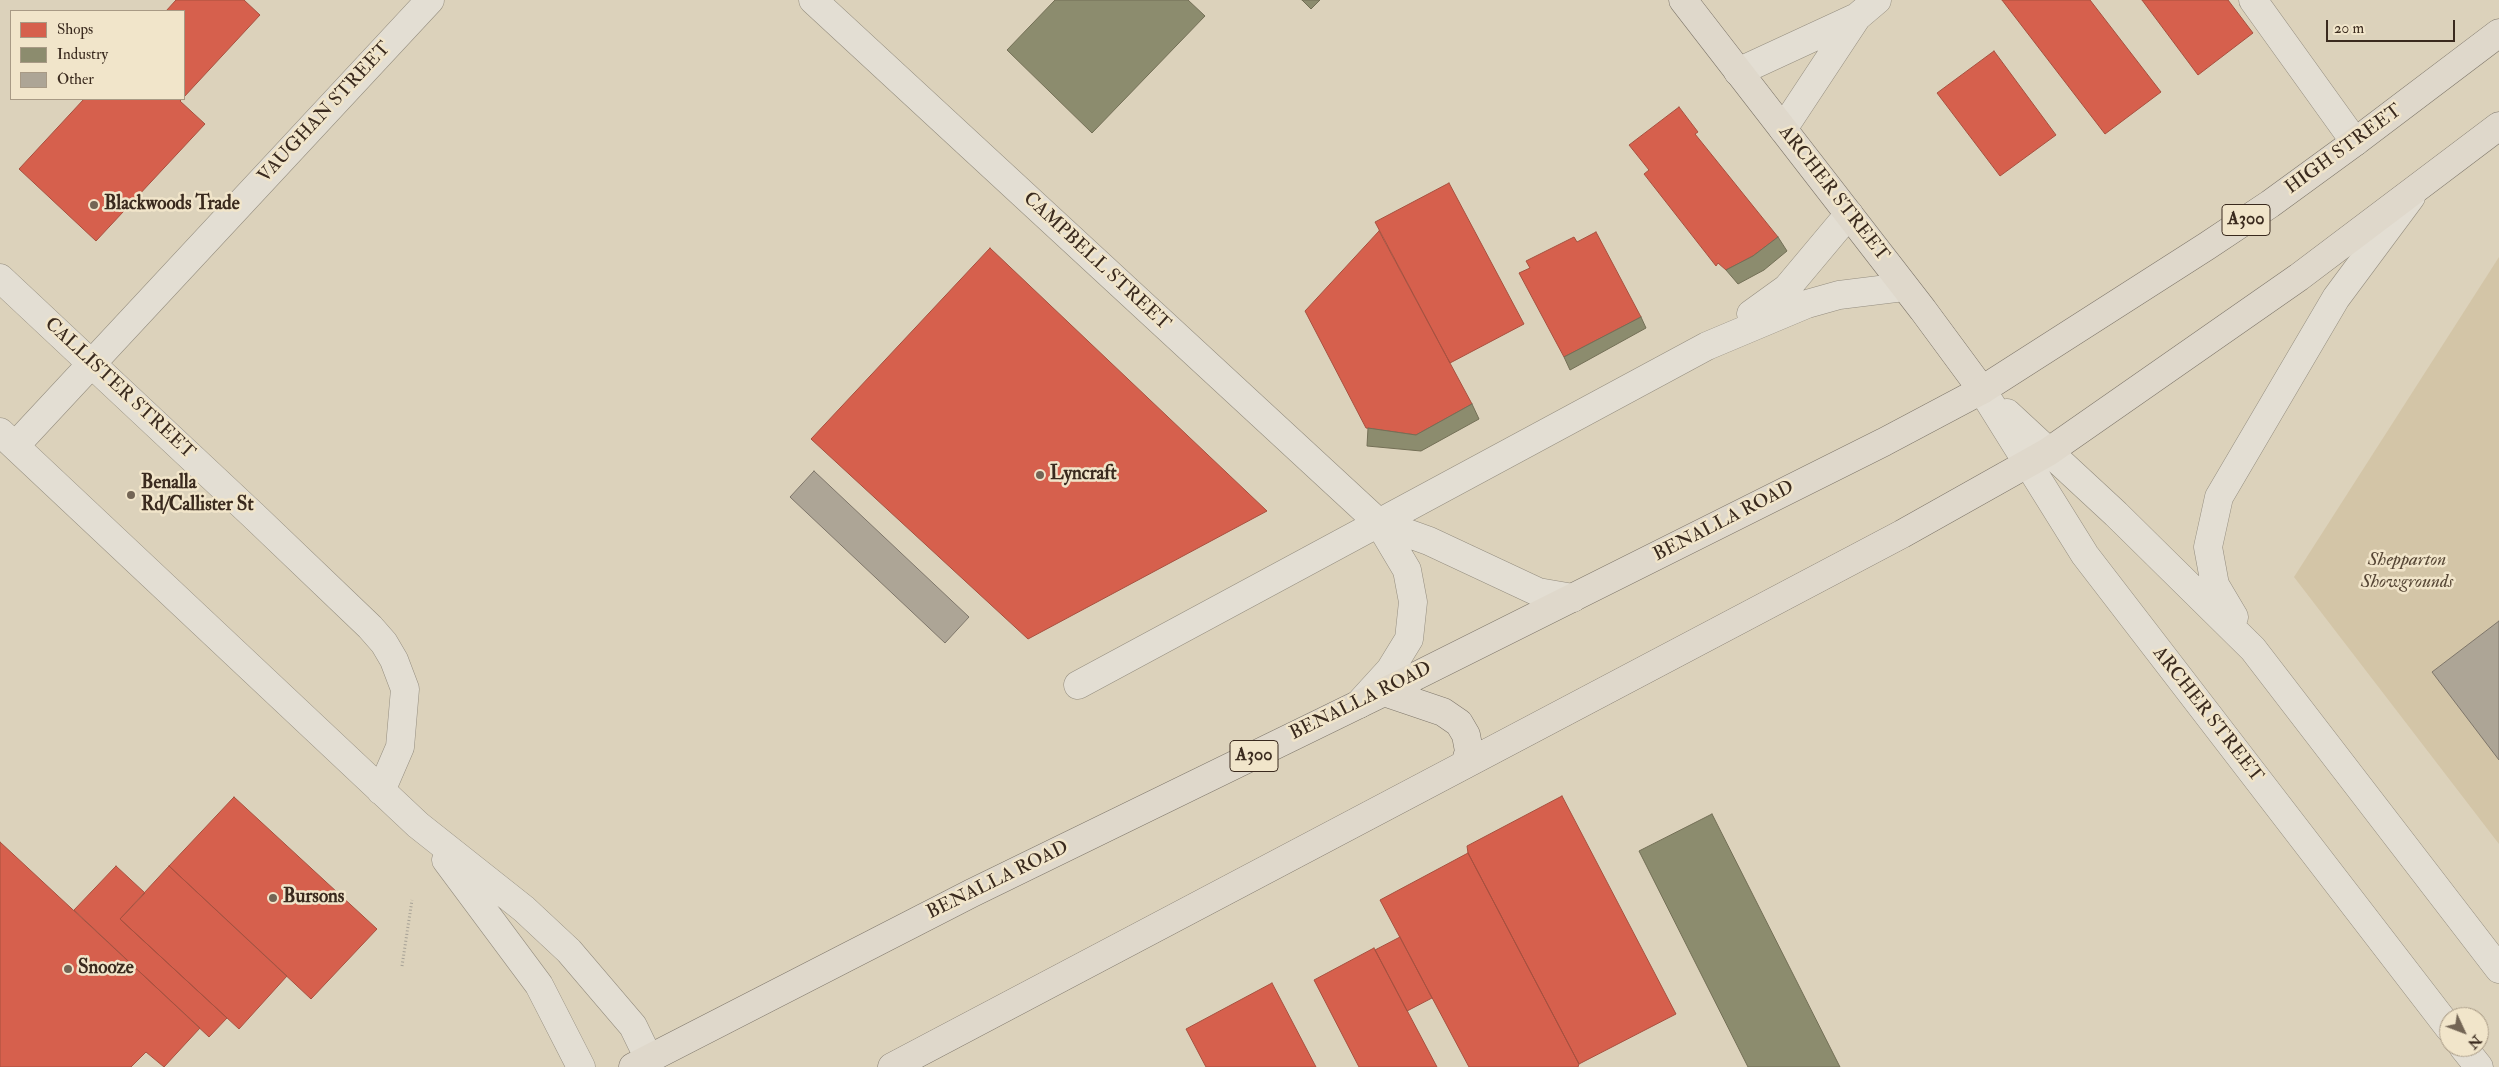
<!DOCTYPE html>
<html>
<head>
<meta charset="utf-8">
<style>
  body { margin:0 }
  #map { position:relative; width:2499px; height:1067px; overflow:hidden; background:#dcd2bb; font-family:"IM FELL Double Pica",serif }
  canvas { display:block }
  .legend { position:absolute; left:10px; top:10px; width:175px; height:90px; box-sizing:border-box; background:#f1e5ca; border:1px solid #a89a85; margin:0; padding:6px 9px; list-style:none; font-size:15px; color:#3a2a1e }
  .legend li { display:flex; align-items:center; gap:10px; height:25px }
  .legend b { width:25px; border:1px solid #a89a85 }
  .north { position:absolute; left:2439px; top:1007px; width:50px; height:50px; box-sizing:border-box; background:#f1e5ca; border:1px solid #a89a85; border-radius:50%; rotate:133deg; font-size:14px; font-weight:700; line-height:20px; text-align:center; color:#3a2a1e }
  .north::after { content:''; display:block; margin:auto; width:18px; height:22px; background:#736555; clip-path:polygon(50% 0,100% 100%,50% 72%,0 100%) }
  .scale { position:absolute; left:2326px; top:20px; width:129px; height:22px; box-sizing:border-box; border:2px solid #3a2a1e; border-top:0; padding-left:6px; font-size:15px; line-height:18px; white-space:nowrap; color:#3a2a1e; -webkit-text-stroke:4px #f1e5ca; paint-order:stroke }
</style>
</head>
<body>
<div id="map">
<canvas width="2499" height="1067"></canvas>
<ul class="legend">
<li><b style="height:14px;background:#d6604d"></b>Shops</li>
<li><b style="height:14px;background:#8c8c6e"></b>Industry</li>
<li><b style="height:14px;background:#ada596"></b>Other</li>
</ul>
<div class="north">N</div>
<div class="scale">20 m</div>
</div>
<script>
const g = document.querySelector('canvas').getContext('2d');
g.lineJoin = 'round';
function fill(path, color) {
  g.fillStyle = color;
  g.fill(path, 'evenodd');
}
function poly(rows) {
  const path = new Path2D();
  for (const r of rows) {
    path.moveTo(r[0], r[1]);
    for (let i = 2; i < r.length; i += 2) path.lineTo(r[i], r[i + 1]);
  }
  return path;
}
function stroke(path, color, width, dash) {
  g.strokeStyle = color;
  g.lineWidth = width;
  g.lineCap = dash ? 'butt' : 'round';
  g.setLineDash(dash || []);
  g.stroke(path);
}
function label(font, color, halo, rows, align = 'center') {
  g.font = font + ' "IM FELL Double Pica",serif';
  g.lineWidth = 5;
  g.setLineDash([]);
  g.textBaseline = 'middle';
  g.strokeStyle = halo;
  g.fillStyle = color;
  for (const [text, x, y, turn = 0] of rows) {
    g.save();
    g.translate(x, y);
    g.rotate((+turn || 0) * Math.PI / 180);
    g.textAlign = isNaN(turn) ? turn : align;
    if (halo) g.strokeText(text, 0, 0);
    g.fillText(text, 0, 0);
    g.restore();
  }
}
fill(poly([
  [2499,257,2499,844,2294,577]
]), '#d3c5a7');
const shops = poly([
  [176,0,244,0,260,15,184,97,184,11,166,11,176,0],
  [2002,0,2090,0,2161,92,2105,134,2002,0],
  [2142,0,2228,0,2253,33,2198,75,2142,0],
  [1994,51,2056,135,2000,176,1937,93,1994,51],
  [84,99,182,99,180,101,205,124,96,241,19,169,84,99],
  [1679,107,1698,132,1695,134,1778,237,1753,256,1726,270,1718,263,1716,266,1644,174,1649,170,1629,145,1679,107],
  [1449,183,1524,324,1450,363,1375,222,1449,183],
  [1379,231,1472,404,1416,435,1366,428,1305,311,1379,231],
  [1596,232,1641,317,1564,357,1519,273,1530,268,1526,261,1574,237,1577,242,1596,232],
  [990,248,1267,511,1028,639,811,439,990,248],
  [1562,796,1676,1014,1579,1064,1468,853,1467,846,1562,796],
  [234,797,377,929,311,999,169,866,234,797],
  [0,842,200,1028,164,1067,146,1052,131,1067,0,1067,0,842],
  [1468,853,1579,1064,1578,1067,1469,1067,1380,900,1468,853],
  [116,866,145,893,120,919,227,1018,209,1037,74,910,116,866],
  [169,866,287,976,239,1029,120,919,169,866],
  [1400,937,1432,998,1407,1011,1375,950,1400,937],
  [1374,948,1375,950,1437,1067,1359,1067,1314,980,1374,948],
  [1272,983,1316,1067,1206,1067,1186,1029,1272,983]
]);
fill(shops, '#d6604d');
stroke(shops, '#a7503f', 1);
const industry = poly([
  [1055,0,1188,0,1205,16,1092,133,1007,50,1055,0],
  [1302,0,1320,0,1311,9,1302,0],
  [1778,237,1787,251,1764,270,1738,284,1726,270,1753,256,1778,237],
  [1641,317,1646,328,1570,370,1564,357,1641,317],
  [1472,404,1479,419,1421,451,1367,446,1368,428,1416,435,1472,404],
  [1712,814,1840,1067,1748,1067,1639,851,1712,814]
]);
fill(industry, '#8c8c6e');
stroke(industry, '#736f56', 1);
const building = poly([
  [814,471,969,617,945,643,790,497,814,471],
  [2499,621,2499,760,2432,672,2499,621]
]);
fill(building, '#ada596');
stroke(building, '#7e766a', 1);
const minor = poly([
  [813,0,1379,523,1407,570,1413,602,1409,639,1390,670,1359,704],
  [2253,0,2355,142],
  [1738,72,1857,17,1877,0],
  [1783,129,1857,17],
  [0,278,254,516,370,627,384,643,394,660,405,689,400,747,381,791],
  [1751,314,1787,288,1849,214],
  [1982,390,2085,555,2449,1028],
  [2007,413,2116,514,2253,649,2499,969],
  [0,432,418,825,524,909,569,951,633,1026,649,1059],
  [15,446,430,0],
  [1379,523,1429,541,1538,592,1573,598],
  [2234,617,2215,585,2208,547,2219,497,2336,298,2411,197],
  [1078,685,1707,346,1807,304,1839,295,1904,287],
  [446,860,539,985,581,1067],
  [2463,1047,2479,1067]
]);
const major = poly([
  [1683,0,1923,310,1982,390]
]);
const highway = poly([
  [1384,692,1443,712,1459,723,1466,735,1469,751,1465,764],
  [633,1067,972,893,1384,692,1884,442,1982,390,2207,246,2270,204,2355,142,2499,33],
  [892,1067,1902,534,2048,452,2299,277,2499,126]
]);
stroke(minor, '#948d7f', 29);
stroke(major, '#7e766a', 29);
stroke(highway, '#7e766a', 29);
stroke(poly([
  [402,966,412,900]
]), '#a6a196', 3, [1, 2.5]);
stroke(minor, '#e3ded3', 28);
stroke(major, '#dfd8cb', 28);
stroke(highway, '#dfd8cb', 28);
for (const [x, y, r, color] of [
  [94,205,5,"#736555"],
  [1040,475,5,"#736555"],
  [131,495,5,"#736555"],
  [273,898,5,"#736555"],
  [68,969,5,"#736555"]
]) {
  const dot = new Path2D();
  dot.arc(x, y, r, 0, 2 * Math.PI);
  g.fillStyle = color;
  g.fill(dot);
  stroke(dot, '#f1e5ca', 2);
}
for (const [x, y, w] of [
  [2246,220,48],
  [1254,756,48]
]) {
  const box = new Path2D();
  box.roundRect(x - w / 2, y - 15.5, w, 31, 4);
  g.fillStyle = '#f1e5ca';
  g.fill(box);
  stroke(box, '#3a2a1e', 1);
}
label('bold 18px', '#3a2a1e', null, [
  ["A300",2246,220],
  ["A300",1254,756]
]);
label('19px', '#3a2a1e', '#f1e5ca', [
  ["VAUGHAN STREET",325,113,-47],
  ["HIGH STREET",2344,150,-36],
  ["ARCHER STREET",1833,194,52],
  ["CAMPBELL STREET",1096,262,43],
  ["CALLISTER STREET",119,389,43],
  ["BENALLA ROAD",1724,522,-27],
  ["BENALLA ROAD",1361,702,-26],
  ["ARCHER STREET",2207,715,52],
  ["BENALLA ROAD",998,881,-26]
]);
label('bold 19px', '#3a2a1e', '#f1e5ca', [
  ["Blackwoods Trade",104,205],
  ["Lyncraft",1050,475],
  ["Benalla",141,484],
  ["Rd/Callister St",141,506],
  ["Bursons",283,898],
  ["Snooze",78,969]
], 'left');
label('italic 19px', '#574736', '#f1e5ca', [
  ["Shepparton",2407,561],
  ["Showgrounds",2407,583]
]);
</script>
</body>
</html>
